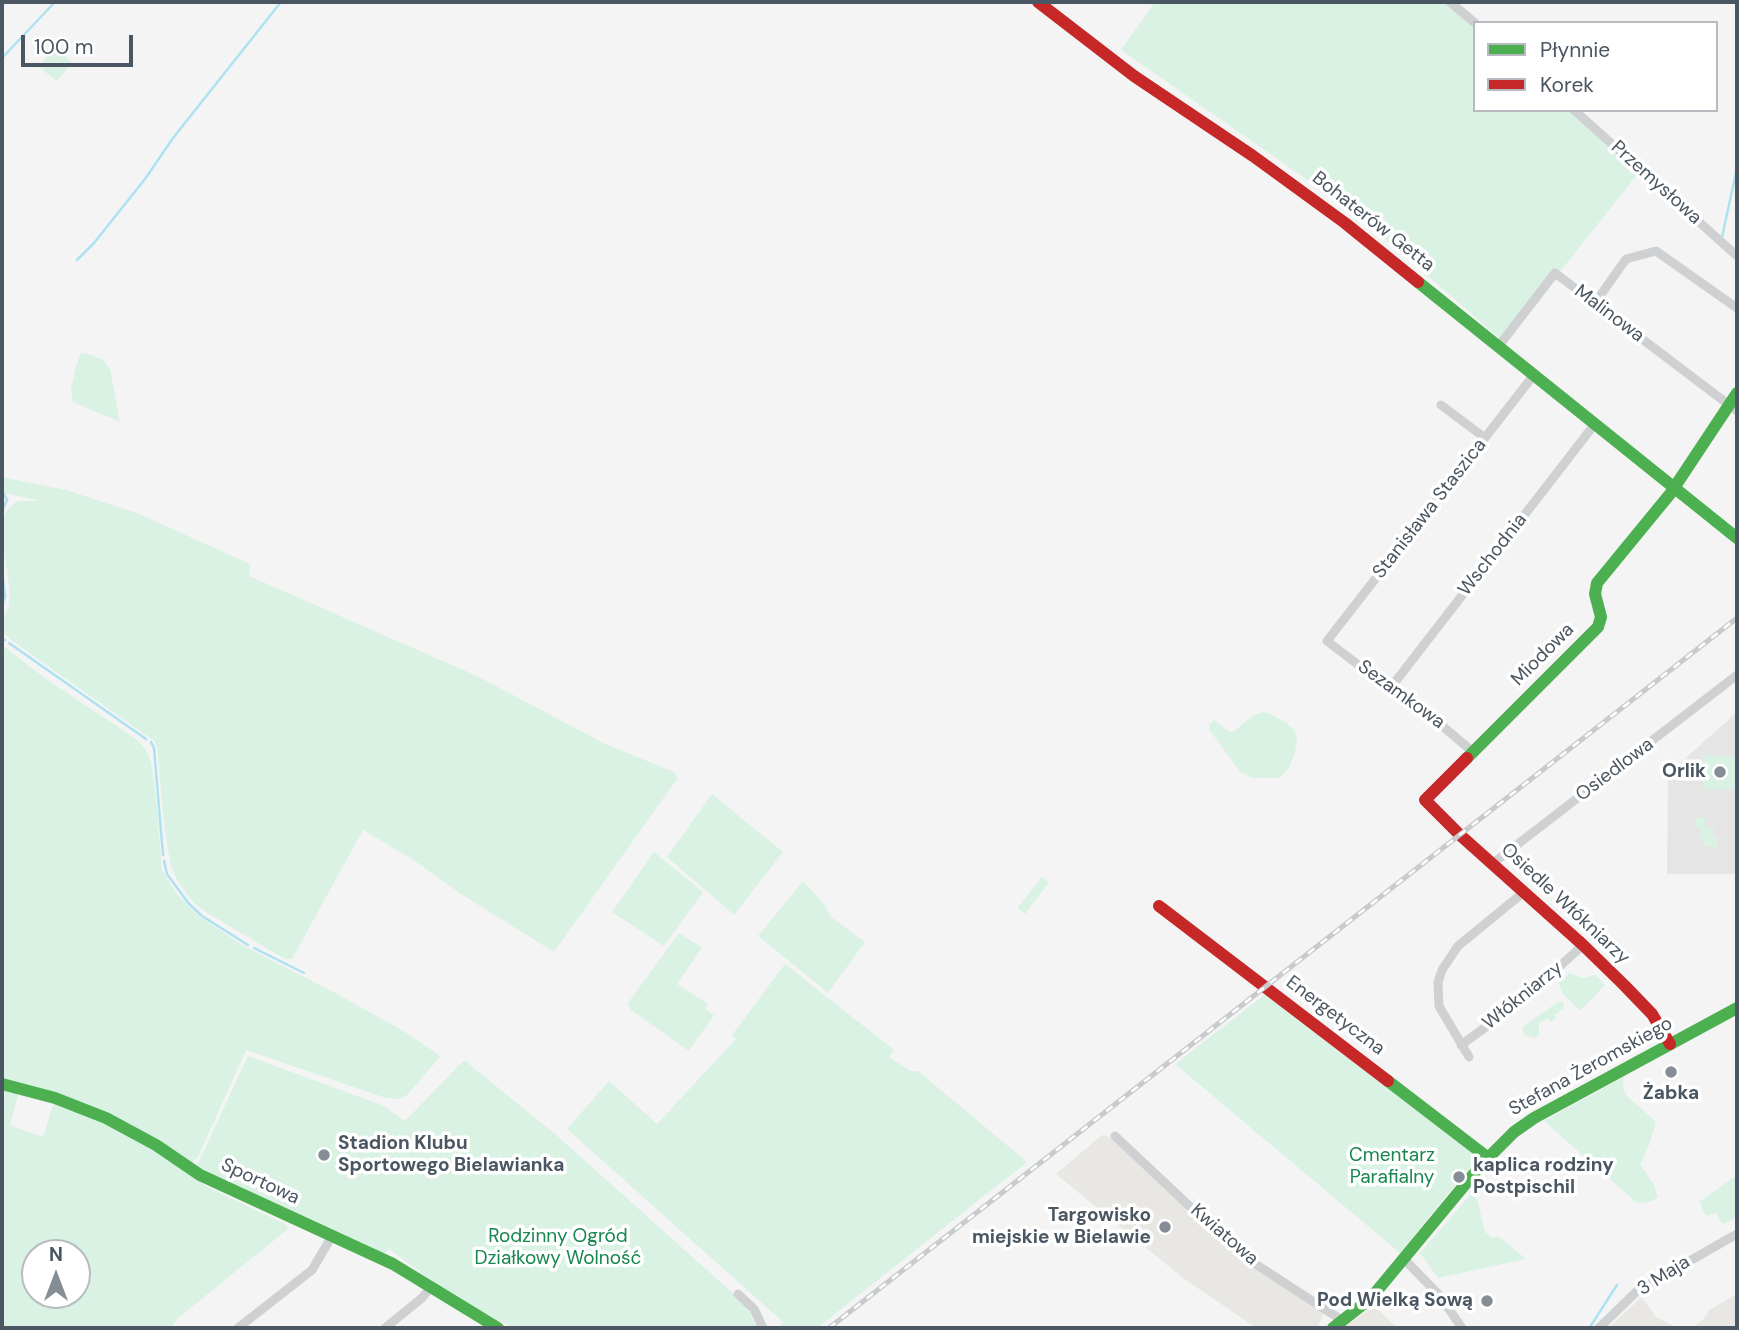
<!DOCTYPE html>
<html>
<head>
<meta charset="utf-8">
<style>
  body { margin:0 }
  #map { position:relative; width:1739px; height:1330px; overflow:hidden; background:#f4f4f4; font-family:"DM Sans",sans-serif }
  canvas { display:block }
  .frame { position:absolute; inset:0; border:4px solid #4a5661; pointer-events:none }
  .legend { position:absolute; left:1473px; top:21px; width:245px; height:91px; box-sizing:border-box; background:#fff; border:2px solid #b7bbc0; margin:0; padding:9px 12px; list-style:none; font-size:21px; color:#4a5661 }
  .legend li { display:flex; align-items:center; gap:14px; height:35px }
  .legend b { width:35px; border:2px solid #b7bbc0 }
  .north { position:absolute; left:21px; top:1239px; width:70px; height:70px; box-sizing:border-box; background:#fff; border:2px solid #b7bbc0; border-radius:50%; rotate:0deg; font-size:19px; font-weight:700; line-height:28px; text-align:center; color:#4a5661 }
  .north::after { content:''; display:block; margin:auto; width:24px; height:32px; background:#868d94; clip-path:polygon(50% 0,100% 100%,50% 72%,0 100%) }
  .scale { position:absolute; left:21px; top:35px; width:112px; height:32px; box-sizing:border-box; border:4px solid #4a5661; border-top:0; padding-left:9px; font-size:21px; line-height:24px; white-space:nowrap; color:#4a5661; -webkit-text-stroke:5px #fff; paint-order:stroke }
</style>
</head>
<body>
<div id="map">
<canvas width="1739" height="1330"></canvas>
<div class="frame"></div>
<ul class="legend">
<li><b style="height:9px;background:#4caf50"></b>Płynnie</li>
<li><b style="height:9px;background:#c62828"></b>Korek</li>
</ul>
<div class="north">N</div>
<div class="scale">100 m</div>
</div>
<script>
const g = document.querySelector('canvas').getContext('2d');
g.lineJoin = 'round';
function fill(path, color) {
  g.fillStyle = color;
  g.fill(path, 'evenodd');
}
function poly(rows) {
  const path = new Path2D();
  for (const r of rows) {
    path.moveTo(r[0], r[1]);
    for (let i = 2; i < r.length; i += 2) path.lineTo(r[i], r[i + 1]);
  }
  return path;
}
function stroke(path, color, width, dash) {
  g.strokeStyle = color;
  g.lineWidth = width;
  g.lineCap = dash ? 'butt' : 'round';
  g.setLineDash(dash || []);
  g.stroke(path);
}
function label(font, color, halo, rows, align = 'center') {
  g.font = font + ' "DM Sans",sans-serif';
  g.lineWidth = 7;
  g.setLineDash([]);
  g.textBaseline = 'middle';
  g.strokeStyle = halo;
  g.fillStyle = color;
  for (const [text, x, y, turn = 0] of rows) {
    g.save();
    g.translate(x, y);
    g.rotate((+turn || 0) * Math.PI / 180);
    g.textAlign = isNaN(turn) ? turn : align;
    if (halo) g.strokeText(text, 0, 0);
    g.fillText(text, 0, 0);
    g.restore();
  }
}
fill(poly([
  [1102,1135,1113,1138,1253,1267,1324,1313,1317,1328,1256,1328,1183,1278,1056,1174],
  [1737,1294,1737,1328,1692,1328,1704,1319,1709,1310],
  [1642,1297,1656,1317,1678,1328,1608,1328],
  [1374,1306,1397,1328,1343,1328]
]), '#e8e7e3');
fill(poly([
  [1737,712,1737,874,1667,874,1668,774]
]), '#e6e5e6');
fill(poly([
  [1155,2,1444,2,1475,28,1475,110,1569,110,1640,171,1504,342,1355,213,1121,50],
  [54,47,72,63,57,81,39,67],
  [86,353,103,360,110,369,120,422,73,402,71,389,75,371,80,354],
  [2,477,66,490,137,513,250,564,249,576,479,677,605,744,674,772,677,779,554,952,461,894,412,859,363,830,292,959,285,959,204,911,193,902,177,880,171,866,165,833,157,747,154,741,11,640,2,631,2,622,9,606,10,592,2,537,2,520,8,509,17,501,40,501,2,492],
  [2,645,46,679,133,737,145,748,151,761,156,797,162,870,177,894,196,914,242,945,339,995,405,1032,439,1055,440,1057,407,1095,400,1099,386,1098,246,1050,198,1157,191,1164,167,1147,2,1080],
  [1262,712,1269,713,1287,723,1294,730,1297,737,1295,752,1289,768,1279,778,1252,778,1240,772,1209,729,1210,724,1214,720,1230,732,1233,732,1251,717],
  [1703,755,1737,756,1737,789,1703,789],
  [712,794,783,852,734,915,667,857],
  [1695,818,1705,818,1705,827,1714,827,1713,837,1717,838,1717,847,1703,846,1703,839,1700,839,1700,827,1695,827],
  [654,852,703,892,664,946,612,912],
  [1042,877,1049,882,1025,914,1017,908],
  [803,881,823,903,831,917,865,942,828,993,758,936],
  [679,933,702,948,677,984,708,1004,705,1009,714,1015,689,1051,631,1010,628,1003],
  [785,964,894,1050,889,1057,910,1071,918,1071,1027,1162,817,1328,780,1328,783,1322,567,1129,609,1081,657,1124,736,1039,732,1035],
  [1570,973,1582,978,1595,975,1605,985,1580,1011,1564,995,1558,983],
  [1267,993,1478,1157,1400,1253,1175,1064],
  [1558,1002,1563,1002,1564,1009,1554,1015,1556,1019,1551,1022,1548,1018,1539,1023,1539,1036,1535,1038,1524,1035,1522,1029,1524,1026],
  [248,1056,384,1106,405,1121,464,1060,555,1134,745,1304,758,1328,513,1328,447,1292,389,1249,384,1255,195,1170],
  [1624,1077,1623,1087,1626,1095,1656,1122,1649,1145,1640,1164,1654,1185,1658,1197,1650,1202,1637,1203,1544,1121],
  [2,1088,19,1092,10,1125,43,1137,54,1102,74,1108,165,1155,207,1187,285,1224,288,1229,178,1318,171,1328,2,1328],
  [35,1253,77,1253,77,1295,35,1295],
  [1737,1175,1737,1217,1722,1224,1716,1213,1706,1216,1699,1202],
  [1471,1194,1477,1199,1485,1232,1493,1238,1498,1236,1526,1259,1438,1278,1420,1253]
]), '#d9f2e3');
stroke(poly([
  [2,58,55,2],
  [1722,237,1737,168],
  [77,260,94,243,145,179,173,138,281,2],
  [2,490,7,500,2,511],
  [2,571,5,596,2,607],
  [2,638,5,640],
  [9,643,146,739],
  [151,742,154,748,163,855],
  [164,861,167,874,189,904,202,916,248,945],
  [254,948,304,973],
  [1590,1327,1617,1285]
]), '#aee2f0', 2.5);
stroke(poly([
  [1450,2,1475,23],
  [1574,110,1737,256],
  [1595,303,1626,259,1656,251,1737,308],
  [1498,347,1555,273,1737,411],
  [1441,405,1485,438],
  [1392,686,1594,425],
  [1473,752,1407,696,1365,670,1327,641,1533,376],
  [1492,864,1737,675],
  [1461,1045,1523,1000,1583,945],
  [1469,1057,1439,1006,1438,982,1442,970,1458,946,1524,892],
  [1115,1136,1233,1247,1257,1265,1343,1321],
  [1404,1259,1440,1296,1462,1328],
  [738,1294,754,1309,763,1328],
  [238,1328,312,1270,332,1236],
  [385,1328,422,1298,431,1287],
  [1599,1328,1637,1291,1737,1234]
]), '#ced0d2', 9);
stroke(poly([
  [1418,282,1737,538],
  [1467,758,1598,627,1601,617,1595,594,1597,583,1670,494,1737,393],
  [1388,1081,1487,1157],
  [2,1084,55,1098,106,1118,156,1145,200,1175,393,1264,498,1328],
  [1333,1328,1371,1298,1482,1164,1514,1132,1534,1118,1737,1008]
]), '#4caf50', 12);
stroke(poly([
  [1038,2,1134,76,1253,156,1345,223,1418,282],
  [1467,758,1425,800,1460,835,1583,945,1624,985,1652,1014,1670,1044],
  [1159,906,1388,1081]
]), '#c62828', 12);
const rail = poly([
  [829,1328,1737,618]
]);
stroke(rail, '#c9cacc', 5);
stroke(rail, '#fff', 2.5, [8]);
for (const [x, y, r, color] of [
  [1720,772,7,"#868d94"],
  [1671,1072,7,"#868d94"],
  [324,1155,7,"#868d94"],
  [1459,1177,7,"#868d94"],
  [1165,1227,7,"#868d94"],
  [1487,1301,7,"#868d94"]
]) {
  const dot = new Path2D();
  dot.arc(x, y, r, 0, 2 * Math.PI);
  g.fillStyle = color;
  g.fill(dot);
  stroke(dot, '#fff', 2.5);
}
label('19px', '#4a5661', '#fff', [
  ["Przemysłowa",1656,183,42],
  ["Bohaterów Getta",1373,222,38],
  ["Malinowa",1609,314,37],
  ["Stanisława Staszica",1430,509,-52],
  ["Wschodnia",1493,555,-52],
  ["Miodowa",1543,655,-45],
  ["Sezamkowa",1401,695,36],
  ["Osiedlowa",1615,770,-37],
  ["Osiedle Włókniarzy",1565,904,43],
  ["Włókniarzy",1523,996,-39],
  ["Energetyczna",1335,1016,37],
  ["Stefana Żeromskiego",1591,1067,-29],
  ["Sportowa",260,1182,25],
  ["Kwiatowa",1224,1235,41],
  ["3 Maja",1664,1276,-32]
]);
label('bold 19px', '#4a5661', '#fff', [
  ["Orlik",1706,772],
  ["Żabka",1671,1094,"center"],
  ["Stadion Klubu",338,1144,"left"],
  ["Sportowego Bielawianka",338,1166,"left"],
  ["kaplica rodziny",1473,1166,"left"],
  ["Postpischil",1473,1188,"left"],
  ["Targowisko",1151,1216],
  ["miejskie w Bielawie",1151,1238],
  ["Pod Wielką Sową",1473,1301]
], 'right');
label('19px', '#17864f', '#fff', [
  ["Cmentarz",1392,1156],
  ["Parafialny",1392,1178],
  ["Rodzinny Ogród",558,1237],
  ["Działkowy Wolność",558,1259]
]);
</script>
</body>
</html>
